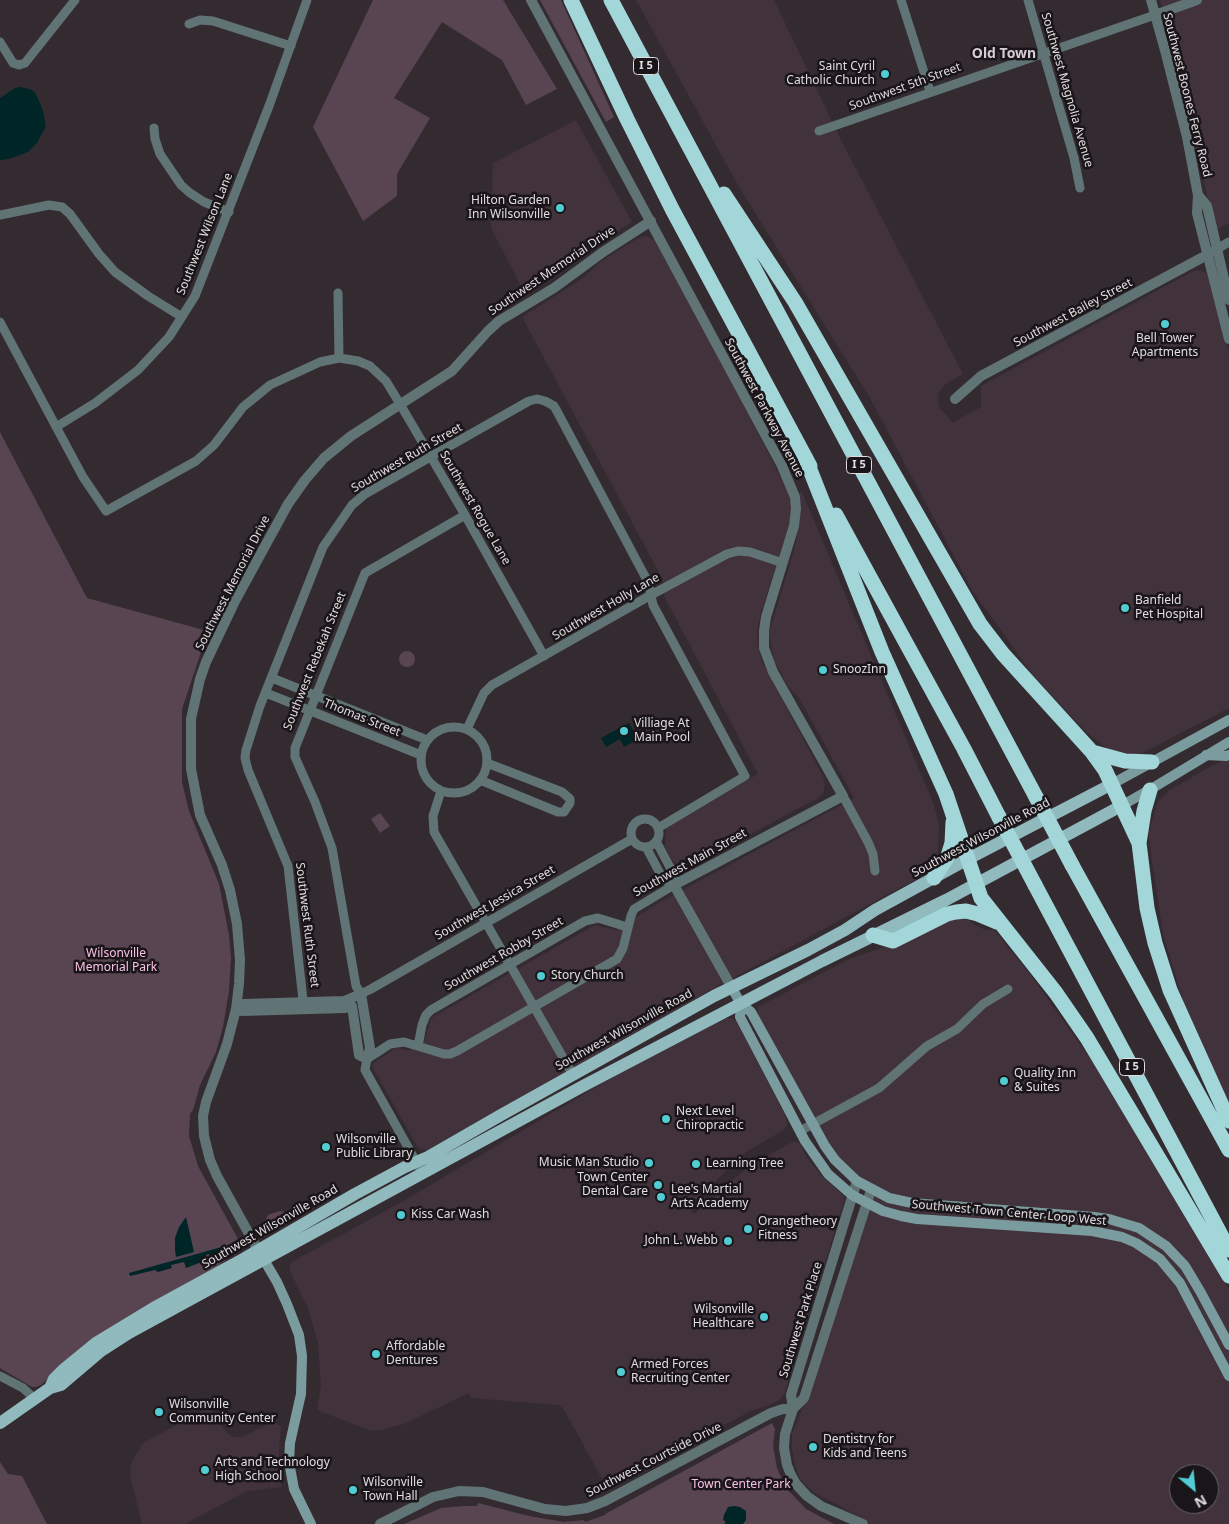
<!DOCTYPE html>
<html>
<head>
<meta charset="utf-8">
<style>
  body { margin:0 }
  #map { position:relative; width:1229px; height:1524px; overflow:hidden; background:#342b31; font-family:"Noto Sans",sans-serif }
  canvas { display:block }
  .north { position:absolute; left:1169px; top:1464px; width:50px; height:50px; box-sizing:border-box; background:#191518; border:1px solid #696568; border-radius:50%; rotate:152deg; font-size:14px; font-weight:700; line-height:20px; text-align:center; color:#e2dce0 }
  .north::after { content:''; display:block; margin:auto; width:18px; height:22px; background:#51ccd3; clip-path:polygon(50% 0,100% 100%,50% 72%,0 100%) }
</style>
</head>
<body>
<div id="map">
<canvas width="1229" height="1524"></canvas>
<div class="north">N</div>
</div>
<script>
const g = document.querySelector('canvas').getContext('2d');
g.lineJoin = 'round';
function fill(path, color) {
  g.fillStyle = color;
  g.fill(path, 'evenodd');
}
function poly(rows) {
  const path = new Path2D();
  for (const r of rows) {
    if (r.length === 3) {
      path.moveTo(r[0] + r[2], r[1]);
      path.arc(r[0], r[1], r[2], 0, 2 * Math.PI);
      continue;
    }
    path.moveTo(r[0], r[1]);
    for (let i = 2; i < r.length; i += 2) path.lineTo(r[i], r[i + 1]);
  }
  return path;
}
function stroke(path, color, width, dash) {
  g.strokeStyle = color;
  g.lineWidth = width;
  g.lineCap = dash ? 'butt' : 'round';
  g.setLineDash(dash || []);
  g.stroke(path);
}
function label(font, color, halo, rows, align = 'center') {
  g.font = font + ' "Noto Sans",sans-serif';
  g.lineWidth = 5;
  g.setLineDash([]);
  g.textBaseline = 'middle';
  g.strokeStyle = halo;
  g.fillStyle = color;
  for (const [text, x, y, turn = 0] of rows) {
    g.save();
    g.translate(x, y);
    g.rotate((+turn || 0) * Math.PI / 180);
    g.textAlign = isNaN(turn) ? turn : align;
    if (halo) g.strokeText(text, 0, 0);
    g.fillText(text, 0, 0);
    g.restore();
  }
}
fill(poly([
  [636,0,774,0,839,136,963,374,944,385,938,395,938,404,940,409,947,415,952,423,981,407,981,386,1195,270,1202,271,1208,274,1229,352,1229,708,1137,756,1114,754,1086,732,1032,674,972,590,870,398,739,187],
  [1160,0,1229,0,1229,223,1216,230,1183,102,1186,99],
  [576,120,632,222,599,243,577,261,525,294,491,228,493,163],
  [647,236,656,241,734,386,788,492,792,508,790,527,761,612,757,631,758,647,762,662,823,776,825,786,823,793,818,798,684,870,676,867,665,847,666,826,758,774,664,596,663,580,522,317,583,278,600,262,638,238],
  [802,492,934,805,939,825,938,858,931,868,922,876,711,990,427,1150,421,1149,417,1146,373,1068,373,1063,396,1048,408,1051,424,1041,431,1018,595,925,616,930,660,902,854,798,798,696,792,691,785,681,774,660,769,633,795,547,801,512,799,493],
  [1229,759,1229,1109,1190,1024,1163,934,1149,840,1149,832,1157,803,1168,791,1213,765],
  [967,916,972,923,983,929,994,930,1030,974,1090,1058,1219,1270,1229,1290,1229,1524,870,1524,860,1517,813,1492,800,1479,795,1465,792,1450,792,1433,797,1421,807,1399,876,1188,859,1178,842,1163,821,1133,758,1014,758,1007,849,959,893,944,946,918],
  [1179,1474,1209,1474,1209,1504,1179,1504],
  [726,1018,732,1018,737,1022,786,1117,787,1124,784,1130,746,1152,690,1205,694,1214,749,1166,794,1141,800,1144,807,1158,822,1176,844,1196,844,1201,785,1392,781,1399,774,1403,749,1412,606,1486,563,1408,558,1405,471,1398,469,1393,404,1424,382,1430,371,1431,317,1410,321,1385,318,1343,308,1308,290,1271,290,1266,292,1262,405,1200,618,1074],
  [208,1408,211,1409,225,1431,232,1437,241,1437,273,1422,281,1426,278,1464,282,1487,247,1491,185,1524,142,1524,130,1476,131,1464,135,1456,143,1443]
]), '#41323c');
fill(poly([
  [373,0,503,0,557,89,526,105,502,60,442,22,394,98,430,118,397,174,397,196,363,221,313,127],
  [540,0,561,0,614,117,606,122],
  [0,432,87,598,211,632,201,652,182,709,182,782,189,811,219,884,229,935,231,958,229,991,223,1027,216,1052,200,1085,193,1110,190,1114,189,1136,198,1166,238,1239,239,1249,211,1272,61,1366,41,1385,36,1387,32,1387,0,1368],
  [407,659,8],
  [380,813,390,826,380,833,371,819],
  [279,1211,286,1212,294,1219,275,1230,266,1231,265,1221,268,1215],
  [772,1423,775,1429,773,1445,777,1468,786,1488,806,1509,834,1524,404,1524,441,1508,463,1506,477,1506,478,1503,529,1516,564,1522,584,1520,585,1522,605,1515,605,1514],
  [0,1462,8,1474,22,1476,47,1524,0,1524]
]), '#594452');
fill(poly([
  [21,87,32,90,36,94,43,111,46,126,37,143,28,152,9,159,0,160,0,98,15,88],
  [629,723,638,739,624,747,620,739,606,747,601,738],
  [186,1217,194,1252,176,1257,175,1250,175,1238,179,1227],
  [225,1246,227,1249,224,1253,217,1253,214,1258,210,1257,209,1254,206,1255,207,1260,186,1268,184,1262,171,1265,172,1268,158,1272,155,1270,130,1276,129,1273],
  [734,1506,740,1507,746,1511,746,1520,743,1524,724,1524,726,1522,723,1520,724,1515,728,1507]
]), '#002527');
stroke(poly([
  [901,0,930,91],
  [1028,0,1074,158,1080,188],
  [189,24,200,20,213,21,291,46],
  [0,42,13,63,19,65,25,63,75,0],
  [154,128,155,139,160,154,181,185,190,193,204,202,229,212],
  [819,131,1155,15],
  [0,215,49,205,62,207,70,214,99,254,115,272,148,296,182,317],
  [1212,252,1229,242],
  [338,293,339,358],
  [0,322,83,477,106,511,196,461,214,445,243,407,270,385,320,362,339,358,358,361,370,366,386,381,400,404,465,515,544,656],
  [56,427,95,403,138,370,169,337,195,296,269,106,307,0],
  [465,515,365,573,295,748,295,757,315,802,332,848,356,986,361,994,371,989,632,839],
  [272,678,427,740],
  [266,693,421,755],
  [454,760,33],
  [467,729,484,693,492,685,651,595,727,554,738,551,750,552,783,563],
  [480,780,558,812,564,812,570,803,570,799,562,792,487,763],
  [441,791,433,816,434,832,573,1075],
  [843,796,868,842,873,854,875,871],
  [645,833,14],
  [656,841,673,873,674,885],
  [646,847,663,879,674,885],
  [304,1009,288,866,248,770,245,758,246,750,260,706,323,547,352,505,365,494,529,401,537,399,545,401,554,406,559,415,648,582,653,605,745,776,658,828],
  [418,1046,422,1025,426,1015,431,1010,585,921,598,918,627,927],
  [800,1131,879,1088,927,1046,957,1029,983,1004,1008,989],
  [419,1167,365,1070,367,1059,390,1044,404,1042,444,1054,450,1054,457,1051,617,959,623,948,631,916,634,909,674,885],
  [0,1376,23,1388,35,1399]
]), '#607475', 9);
stroke(poly([
  [531,0,782,466,795,497,796,509,794,526,766,617,764,631,764,648,773,672,843,796,674,885,732,988],
  [1151,0,1166,54,1187,137,1198,195,1197,213,1229,339],
  [1155,15,1197,0],
  [1198,195,1207,206,1229,300],
  [955,399,981,376,1207,255],
  [361,994,370,1048,367,1059,359,1055,352,1006,345,1008,242,1011,236,1009,244,1004,344,1001,361,994],
  [857,1181,791,1395,793,1409,785,1434,784,1448,787,1465,791,1475,796,1484,807,1496,821,1506,863,1524],
  [258,1250,217,1176,210,1160,204,1136,203,1116,206,1102,227,1044,236,1009,239,984,240,960,237,924,230,890,222,865,200,815,191,769,191,719,200,679,206,662,235,601,288,504,305,480,324,458,351,436,452,371,488,331,499,321,554,288,603,252,651,221],
  [793,1409,804,1398,871,1190],
  [380,1524,433,1497,459,1491,483,1492,545,1509,566,1511,587,1508,605,1501,771,1413,783,1409,793,1409]
]), '#607475', 10);
stroke(poly([
  [1206,755,1226,756,1229,755],
  [1112,784,1229,720],
  [1121,806,1156,786,1229,742],
  [732,988,741,1004,751,1012,825,1146,835,1160,857,1181,889,1198,912,1203,1094,1217,1109,1219,1139,1228,1166,1246,1185,1266,1200,1291,1229,1345],
  [741,1004,740,1017,805,1141,828,1174,852,1195,883,1211,901,1216,917,1219,1092,1231,1122,1237,1136,1243,1160,1259,1180,1283,1229,1376],
  [260,1253,277,1282,287,1304,299,1335,302,1356,301,1394,290,1443,289,1462,294,1489,311,1524]
]), '#7b9c9e', 10);
stroke(poly([
  [50,1388,54,1379,63,1370,96,1343,157,1306,245,1258,355,1194,405,1167,428,1157,501,1115,714,996,808,950,845,930,875,910,968,859,1112,784],
  [0,1423,50,1388,61,1385,101,1351,129,1333,184,1303,583,1086,822,961,946,900,1121,806]
]), '#90babd', 12);
stroke(poly([
  [571,0,627,119,672,209,810,466],
  [611,0,1036,797],
  [724,194,795,302,980,624,1003,654,1092,752,1105,770,1139,843],
  [805,457,882,652,946,794,981,898,1056,993,1087,1038,1229,1276],
  [836,515,964,749,999,817],
  [1092,752,1125,761,1152,762],
  [1150,790,1144,811,1139,843,1147,908,1155,943,1170,990,1229,1121],
  [1072,865,1229,1150],
  [934,878,948,856,952,843,953,822],
  [1035,885,1229,1250],
  [873,935,893,941,947,914,956,912,966,911,978,914,997,922]
]), '#a3d6d9', 15);
stroke(poly([
  [1036,797,1072,865],
  [999,817,1035,885]
]), '#a3d6d9', 15);
for (const [x, y, r, color] of [
  [885,74,5,"#51ccd3"],
  [560,208,5,"#51ccd3"],
  [1165,324,5,"#51ccd3"],
  [1125,608,5,"#51ccd3"],
  [823,670,5,"#51ccd3"],
  [624,731,5,"#51ccd3"],
  [541,976,5,"#51ccd3"],
  [1004,1081,5,"#51ccd3"],
  [666,1119,5,"#51ccd3"],
  [326,1147,5,"#51ccd3"],
  [649,1163,5,"#51ccd3"],
  [696,1164,5,"#51ccd3"],
  [658,1185,5,"#51ccd3"],
  [661,1197,5,"#51ccd3"],
  [401,1215,5,"#51ccd3"],
  [748,1229,5,"#51ccd3"],
  [728,1241,5,"#51ccd3"],
  [764,1317,5,"#51ccd3"],
  [376,1354,5,"#51ccd3"],
  [621,1372,5,"#51ccd3"],
  [159,1412,5,"#51ccd3"],
  [813,1447,5,"#51ccd3"],
  [205,1470,5,"#51ccd3"],
  [353,1490,5,"#51ccd3"]
]) {
  const dot = new Path2D();
  dot.arc(x, y, r, 0, 2 * Math.PI);
  g.fillStyle = color;
  g.fill(dot);
  stroke(dot, '#191518', 2);
}
for (const [x, y, w] of [
  [646,66,25],
  [859,465,25],
  [1132,1067,25]
]) {
  const box = new Path2D();
  box.roundRect(x - w / 2, y - 8.5, w, 17, 4);
  g.fillStyle = '#191518';
  g.fill(box);
  stroke(box, '#e2dce0', 1);
}
label('bold 11px', '#e2dce0', null, [
  ["I 5",646,66],
  ["I 5",859,465],
  ["I 5",1132,1067]
]);
label('12px', '#e2dce0', '#191518', [
  ["Saint Cyril",875,67,"right"],
  ["Catholic Church",875,81,"right"],
  ["Hilton Garden",550,201,"right"],
  ["Inn Wilsonville",550,215,"right"],
  ["Bell Tower",1165,339,"center"],
  ["Apartments",1165,353,"center"],
  ["Banfield",1135,601],
  ["Pet Hospital",1135,615],
  ["SnoozInn",833,670],
  ["Villiage At",634,724],
  ["Main Pool",634,738],
  ["Story Church",551,976],
  ["Quality Inn",1014,1074],
  ["& Suites",1014,1088],
  ["Next Level",676,1112],
  ["Chiropractic",676,1126],
  ["Wilsonville",336,1140],
  ["Public Library",336,1154],
  ["Music Man Studio",639,1163,"right"],
  ["Learning Tree",706,1164],
  ["Town Center",648,1178,"right"],
  ["Dental Care",648,1192,"right"],
  ["Lee's Martial",671,1190],
  ["Arts Academy",671,1204],
  ["Kiss Car Wash",411,1215],
  ["Orangetheory",758,1222],
  ["Fitness",758,1236],
  ["John L. Webb",718,1241,"right"],
  ["Wilsonville",754,1310,"right"],
  ["Healthcare",754,1324,"right"],
  ["Affordable",386,1347],
  ["Dentures",386,1361],
  ["Armed Forces",631,1365],
  ["Recruiting Center",631,1379],
  ["Wilsonville",169,1405],
  ["Community Center",169,1419],
  ["Dentistry for",823,1440],
  ["Kids and Teens",823,1454],
  ["Arts and Technology",215,1463],
  ["High School",215,1477],
  ["Wilsonville",363,1483],
  ["Town Hall",363,1497]
], 'left');
label('12px', '#e2dce0', '#191518', [
  ["Southwest 5th Street",905,87,-20],
  ["Southwest Magnolia Avenue",1067,90,74],
  ["Southwest Boones Ferry Road",1187,95,76],
  ["Southwest Wilson Lane",205,234,-68],
  ["Southwest Memorial Drive",552,271,-34],
  ["Southwest Bailey Street",1073,313,-28],
  ["Southwest Parkway Avenue",764,408,62],
  ["Southwest Ruth Street",407,458,-30],
  ["Southwest Rogue Lane",475,508,60],
  ["Southwest Memorial Drive",233,583,-63],
  ["Southwest Holly Lane",606,607,-30],
  ["Southwest Rebekah Street",315,661,-68],
  ["Thomas Street",362,718,22],
  ["Southwest Wilsonville Road",981,838,-28],
  ["Southwest Main Street",690,863,-29],
  ["Southwest Jessica Street",495,903,-30],
  ["Southwest Ruth Street",307,925,83],
  ["Southwest Robby Street",504,954,-30],
  ["Southwest Wilsonville Road",624,1030,-29],
  ["Southwest Town Center Loop West",1009,1213,5],
  ["Southwest Wilsonville Road",270,1227,-30],
  ["Southwest Park Place",801,1320,-73],
  ["Southwest Courtside Drive",654,1460,-27]
]);
label('12px', '#fac0e8', '#191518', [
  ["Wilsonville",116,954],
  ["Memorial Park",116,968],
  ["Town Center Park",741,1485]
]);
label('bold 14px', '#d7cad2', '#191518', [
  ["Old Town",1004,54]
]);
</script>
</body>
</html>
